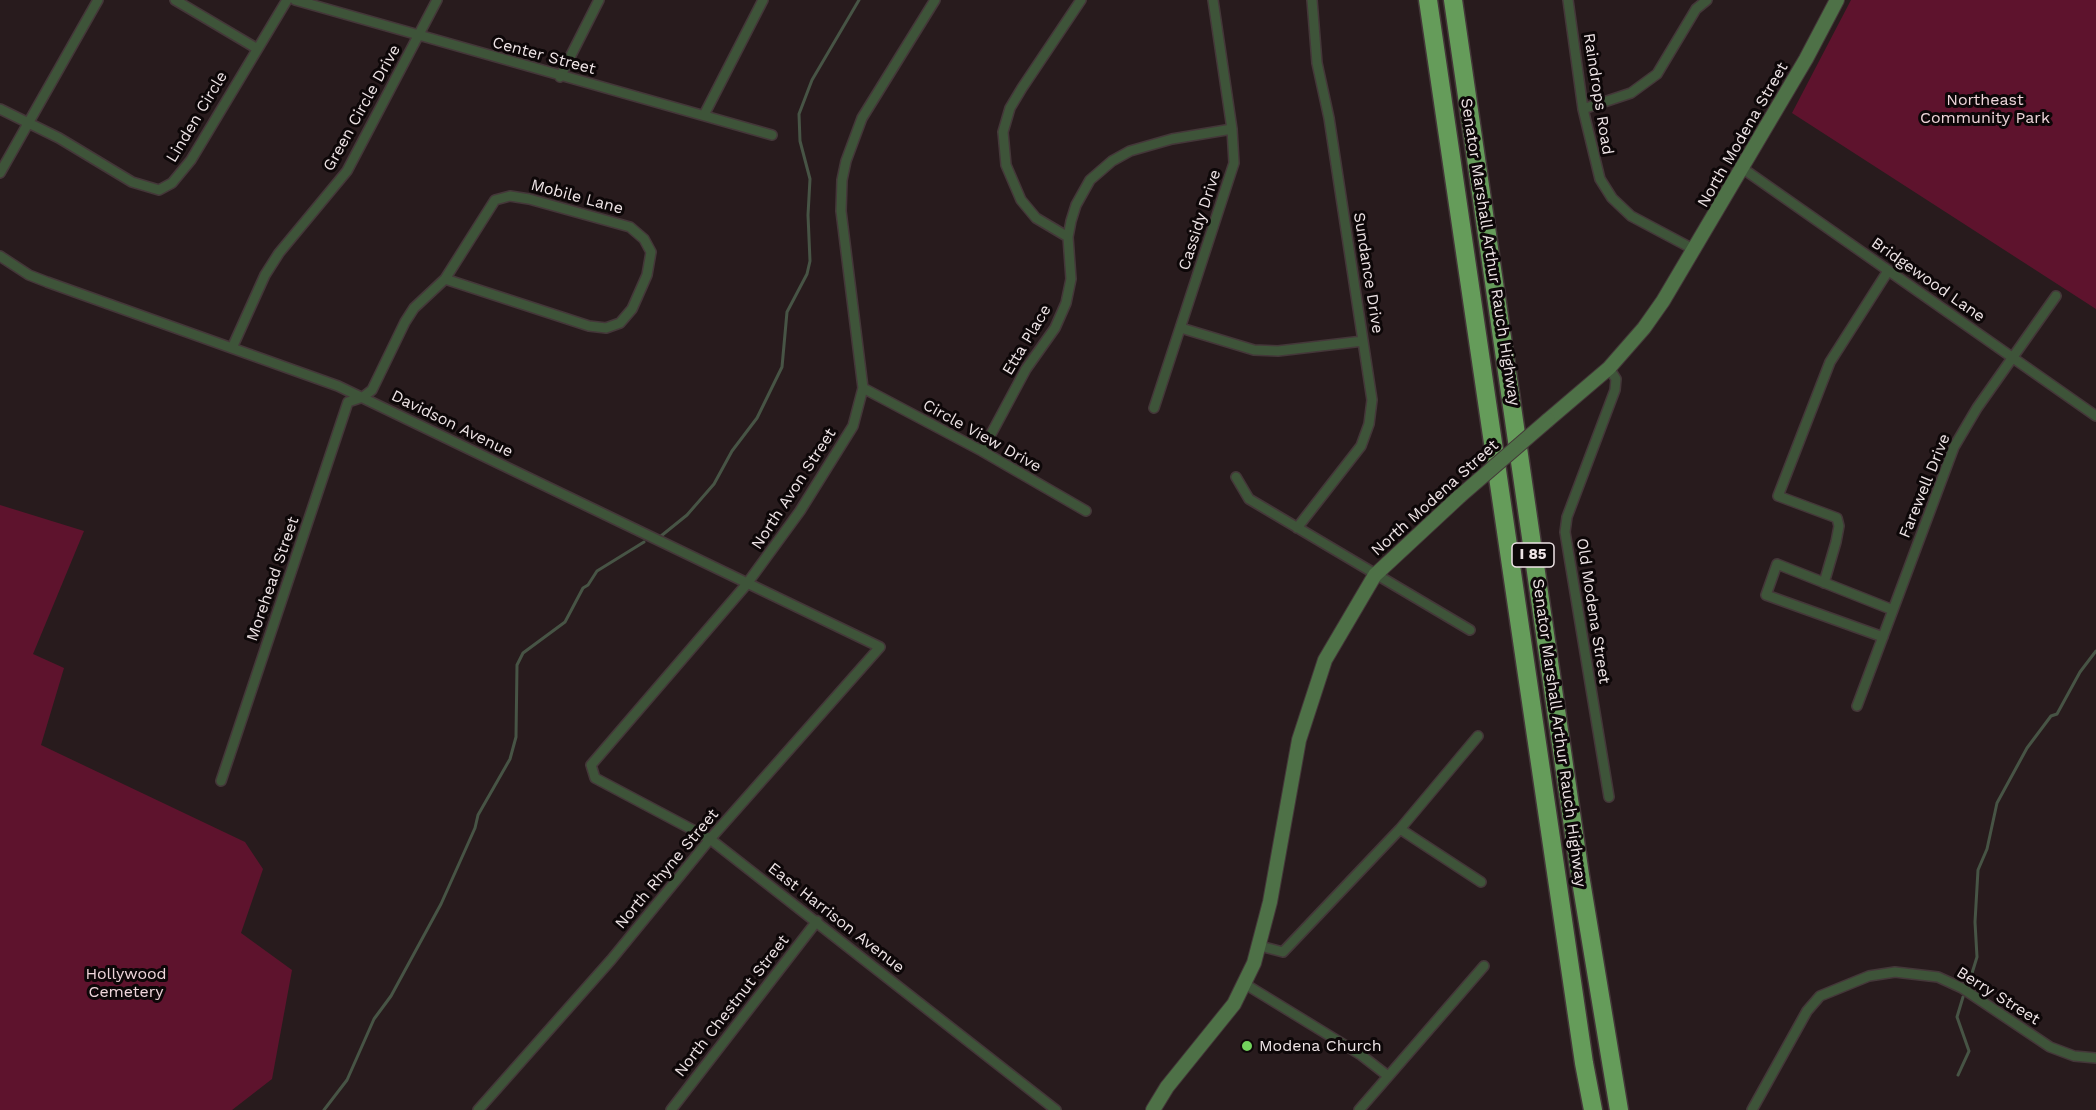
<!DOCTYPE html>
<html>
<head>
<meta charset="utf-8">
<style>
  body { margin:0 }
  canvas { display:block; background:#281b1d }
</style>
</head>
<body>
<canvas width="2096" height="1110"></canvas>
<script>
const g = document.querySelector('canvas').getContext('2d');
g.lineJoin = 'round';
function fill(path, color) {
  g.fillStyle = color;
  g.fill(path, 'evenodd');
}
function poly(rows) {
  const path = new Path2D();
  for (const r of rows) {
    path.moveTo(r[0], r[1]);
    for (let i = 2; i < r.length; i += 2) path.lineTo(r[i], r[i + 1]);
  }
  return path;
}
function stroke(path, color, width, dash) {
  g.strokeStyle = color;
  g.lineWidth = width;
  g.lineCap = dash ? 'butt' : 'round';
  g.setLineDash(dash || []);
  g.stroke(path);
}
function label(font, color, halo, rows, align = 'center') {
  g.font = font + ' "Work Sans",sans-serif';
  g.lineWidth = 6;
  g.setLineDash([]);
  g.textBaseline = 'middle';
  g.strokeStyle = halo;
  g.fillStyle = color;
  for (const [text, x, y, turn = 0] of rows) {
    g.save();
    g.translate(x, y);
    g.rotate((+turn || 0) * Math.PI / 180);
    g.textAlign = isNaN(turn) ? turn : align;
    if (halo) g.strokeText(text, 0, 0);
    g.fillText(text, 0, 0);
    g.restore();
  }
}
fill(poly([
  [1851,0,2096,0,2096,309,1792,113],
  [0,505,84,531,33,654,64,668,41,745,245,842,263,869,241,933,292,970,272,1079,232,1110,0,1110]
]), '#5e132d');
stroke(poly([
  [661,536,687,515,714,484,732,451,757,418,782,367,787,312,807,274,810,261,808,215,810,179,800,141,799,114,812,80,859,0],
  [1969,983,1977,957,1975,922,1978,870,1987,849,1997,803,2027,748,2051,716,2057,714,2080,672,2096,651],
  [1958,1075,1969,1051,1957,1017,1963,997],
  [324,1110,347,1080,374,1019,391,996,441,904,475,828,478,815,510,759,516,737,517,665,523,653,565,622,583,588,588,585,597,571,644,542]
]), '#475445', 3);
const street = poly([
  [175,0,256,48],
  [295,0,772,135],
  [935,0,862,118,846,161,842,180,841,211,863,388,853,426,800,511,746,585,591,765,595,778,710,839,1056,1110],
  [1568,0,1583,109,1600,179,1612,198,1631,216,1695,250],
  [560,77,599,0],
  [0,109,59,138,132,182,159,190,172,183,191,160,287,0],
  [1583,109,1631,93,1657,74,1696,9,1707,0],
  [704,115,763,0],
  [1742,168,2096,416],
  [0,173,98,0],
  [510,196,529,199,630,227,644,239,651,252,647,275,632,309,620,323,606,328,589,326,445,279,495,200,510,196],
  [1068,237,1036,218,1021,200,1006,165,1003,132,1010,108,1022,88,1081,0],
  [0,256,29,275,47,282,338,386,880,647,710,839,611,960,478,1110],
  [1181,328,1254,350,1278,351,1363,341],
  [232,348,265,275,279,253,347,171,437,0],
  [1609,368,1616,379,1615,390,1567,517,1565,532,1609,797],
  [863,388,982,451,1086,511],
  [1154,408,1234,163,1232,129,1213,0],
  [982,451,1026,369,1055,328,1066,303,1071,279,1068,237,1071,221,1076,205,1090,180,1112,161,1130,151,1172,139,1232,129],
  [1236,477,1249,499,1470,630],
  [1297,528,1361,446,1369,424,1372,400,1329,118,1317,63,1312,0],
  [1824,583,1836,542,1839,526,1837,518,1778,496,1830,362,1888,271],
  [1883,637,1766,595,1777,564,1893,610],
  [1857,706,1954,447,1977,408,2056,296],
  [221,781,348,402,363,397,372,390,405,322,414,308,445,279],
  [1400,829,1481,882],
  [1260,946,1283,952,1400,829,1478,736],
  [1245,984,1361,1055,1388,1076],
  [671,1110,817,921],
  [1359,1110,1484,966],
  [1752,1110,1807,1011,1820,996,1869,976,1895,972,1938,977,1962,988,2050,1047,2074,1056,2096,1058]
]);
const secondary = poly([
  [1548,420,1609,368,1644,328,1663,301,1806,59,1837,0],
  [1153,1110,1167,1087,1234,1004,1254,963,1270,902,1299,740,1325,660,1375,575,1460,496]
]);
const highway = poly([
  [1428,0,1584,1063,1593,1110],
  [1453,0,1580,875,1619,1110]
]);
stroke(street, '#443739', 12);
stroke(secondary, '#443739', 16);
stroke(highway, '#443739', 21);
stroke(street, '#3e5439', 9);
stroke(secondary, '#4e7147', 14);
stroke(highway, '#659c5a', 18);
const secondaryBridge = poly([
  [1460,496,1548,420]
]);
stroke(secondaryBridge, '#443739', 16, []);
stroke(secondaryBridge, '#4e7147', 14);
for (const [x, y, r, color] of [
  [1247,1046,6,"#72d25d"]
]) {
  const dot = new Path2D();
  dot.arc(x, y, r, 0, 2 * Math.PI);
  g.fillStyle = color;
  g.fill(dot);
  stroke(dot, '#0d0708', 2);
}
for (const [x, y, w] of [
  [1533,555,42]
]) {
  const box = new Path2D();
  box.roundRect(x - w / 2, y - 12, w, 24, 4.5);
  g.fillStyle = '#0d0708';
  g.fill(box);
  stroke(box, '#eee4e6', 1.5);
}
label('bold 15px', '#eee4e6', null, [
  ["I 85",1533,555]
]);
label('16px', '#eee4e6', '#0d0708', [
  ["Center Street",544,56,15],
  ["Raindrops Road",1598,94,81],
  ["Green Circle Drive",362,108,-61],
  ["Linden Circle",197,117,-59],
  ["North Modena Street",1743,135,-60],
  ["Mobile Lane",577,197,15],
  ["Cassidy Drive",1200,220,-72],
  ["Senator Marshall Arthur Rauch Highway",1490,252,81],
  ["Sundance Drive",1368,273,81],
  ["Bridgewood Lane",1928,280,35],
  ["Etta Place",1027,340,-59],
  ["Davidson Avenue",452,424,26],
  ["Circle View Drive",982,436,29],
  ["Farewell Drive",1925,486,-68],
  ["North Avon Street",794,489,-57],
  ["North Modena Street",1435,498,-42],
  ["Morehead Street",273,579,-71],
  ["Old Modena Street",1593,611,81],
  ["Senator Marshall Arthur Rauch Highway",1559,733,82],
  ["North Rhyne Street",667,869,-50],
  ["East Harrison Avenue",836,918,38],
  ["Berry Street",1998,996,32],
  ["North Chestnut Street",732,1006,-52]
]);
label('16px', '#efd6db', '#0d0708', [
  ["Northeast",1985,100],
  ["Community Park",1985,118],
  ["Hollywood",126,974],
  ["Cemetery",126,992]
]);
label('16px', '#eee4e6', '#0d0708', [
  ["Modena Church",1259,1046]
], 'left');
</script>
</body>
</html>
